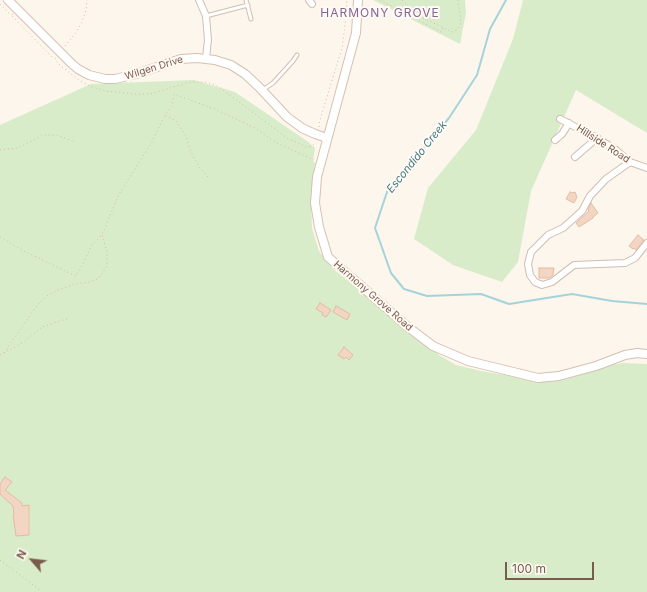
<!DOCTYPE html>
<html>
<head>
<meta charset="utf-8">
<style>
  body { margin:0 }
  #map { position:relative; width:647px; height:592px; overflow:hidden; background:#fdf6ec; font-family:Inter,sans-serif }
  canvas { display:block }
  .north { position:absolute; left:12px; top:540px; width:40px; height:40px; -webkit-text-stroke:3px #fffaf3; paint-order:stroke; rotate:298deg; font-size:11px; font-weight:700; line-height:16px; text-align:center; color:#7a5c4d }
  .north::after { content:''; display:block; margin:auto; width:14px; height:18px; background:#7a5c4d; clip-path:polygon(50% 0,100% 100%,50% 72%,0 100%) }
  .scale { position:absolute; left:505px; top:562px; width:89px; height:18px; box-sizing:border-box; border:2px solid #7a5c4d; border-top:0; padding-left:5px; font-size:12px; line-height:14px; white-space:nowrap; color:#7a5c4d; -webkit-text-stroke:3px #fffaf3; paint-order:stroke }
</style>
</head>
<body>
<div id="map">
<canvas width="647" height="592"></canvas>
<div class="north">N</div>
<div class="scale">100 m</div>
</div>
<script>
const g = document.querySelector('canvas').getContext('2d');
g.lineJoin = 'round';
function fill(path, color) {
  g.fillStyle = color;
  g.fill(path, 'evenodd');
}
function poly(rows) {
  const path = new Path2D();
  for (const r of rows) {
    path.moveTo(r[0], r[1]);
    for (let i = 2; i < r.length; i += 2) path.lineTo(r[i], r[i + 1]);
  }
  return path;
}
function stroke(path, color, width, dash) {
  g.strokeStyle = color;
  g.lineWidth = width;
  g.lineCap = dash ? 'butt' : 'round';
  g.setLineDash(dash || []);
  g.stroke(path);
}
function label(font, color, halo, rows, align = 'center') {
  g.font = font + ' Inter,sans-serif';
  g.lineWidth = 4;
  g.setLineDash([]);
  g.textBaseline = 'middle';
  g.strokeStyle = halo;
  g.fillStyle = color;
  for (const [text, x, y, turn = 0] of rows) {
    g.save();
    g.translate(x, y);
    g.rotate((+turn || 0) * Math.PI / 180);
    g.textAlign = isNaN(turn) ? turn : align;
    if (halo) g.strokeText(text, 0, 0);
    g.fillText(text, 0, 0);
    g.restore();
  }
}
fill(poly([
  [373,0,465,0,466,13,460,44],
  [523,0,647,0,647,133,576,90,531,191,518,262,502,282,453,265,414,239,428,188,476,130,513,39],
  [194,80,235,92,307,141,315,148,313,161,315,163,311,199,312,228,319,251,326,261,334,270,439,355,456,365,481,371,547,382,564,380,607,366,623,363,647,364,647,592,0,592,0,125,91,84]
]), '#d8ecc9');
stroke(poly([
  [506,0,490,29,477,75,449,118,387,192,375,228,391,273,404,289,427,296,481,294,509,304,572,294,612,301,647,304]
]), '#a5d3da', 2);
const building = poly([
  [570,192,572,193,575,192,577,197,574,203,566,199,570,192],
  [591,203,598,213,593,217,593,218,579,227,576,223,589,211,588,210,591,203],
  [638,235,644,240,636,250,634,248,633,249,629,246,638,235],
  [539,268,554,268,553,275,549,278,539,278,539,268],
  [320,303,331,310,326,317,322,315,323,313,316,309,320,303],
  [336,306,350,314,347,320,333,312,336,306],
  [344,347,353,355,349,360,346,357,344,359,338,355,344,347],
  [5,477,12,482,5,490,22,503,22,506,29,505,29,535,16,536,13,515,14,515,13,506,0,494,0,484,5,477]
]);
fill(building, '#f3d5c3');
stroke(building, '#e6bba3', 1);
const lane = poly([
  [246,0,251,19],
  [206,16,248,5],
  [264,89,273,83,293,61,297,55]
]);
const street = poly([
  [199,0,206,16,208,40,206,58],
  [309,0,312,4],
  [560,119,597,138,616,150,630,162,647,168],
  [555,140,562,134,569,123],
  [575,157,597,138],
  [630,162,606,179,590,196,582,211,563,228,548,235,531,252,528,264,530,275,535,282,542,285,552,282,574,265,625,263,635,258,647,243]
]);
const secondary = poly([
  [8,0,72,64,78,69,89,75,105,79,115,79,136,74,181,59,197,58,215,60,231,65,245,74,259,87,287,117,302,128,315,134,327,138],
  [358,0,356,33,317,177,315,203,319,227,328,257,408,327,433,346,468,361,538,378,559,376,596,366,625,355,637,353,647,354]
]);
stroke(lane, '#d1beb0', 5);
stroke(street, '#d1beb0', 8);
stroke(secondary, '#d6c0b0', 10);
stroke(poly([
  [380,0,441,32,443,28],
  [402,0,417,15,452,32,458,29,461,23,458,0],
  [0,4,11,15],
  [13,14,11,15,54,59],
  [65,46,75,34,82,22,86,10,87,0],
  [56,58,55,59,60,65,77,79,92,87,106,91,135,94,150,94,190,82,204,82,213,84,219,87,287,138,307,147,312,146,315,143],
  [319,127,319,123,342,48,345,26,347,0],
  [0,150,18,148,43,135,57,135,75,142],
  [208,177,199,167,190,150,186,136,176,121,165,115,172,106,174,94,217,110,255,128,275,142,314,160],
  [0,237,22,250,76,276,82,266,92,245,102,235,118,196,152,142,165,115],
  [4,353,35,308,48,295,61,289,74,284,90,282,99,278,107,266,107,252,102,235],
  [0,355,24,342,42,327,69,318],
  [0,560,40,590,41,592]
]), '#d9b8a5', 1, [1, 3]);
stroke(lane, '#fff', 3);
stroke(street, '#fff', 6);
stroke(secondary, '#fff', 8);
label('10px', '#7a5c4d', '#fffaf3', [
  ["Wilgen Drive",154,68,-17],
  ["Hillside Road",603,144,33],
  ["Harmony Grove Road",373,296,41]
]);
label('italic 11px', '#437c86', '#fffaf3', [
  ["Escondido Creek",417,157,-51]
]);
g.letterSpacing = '1px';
label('12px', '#846695', '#fffaf3', [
  ["HARMONY GROVE",380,13]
]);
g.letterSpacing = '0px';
</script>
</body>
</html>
